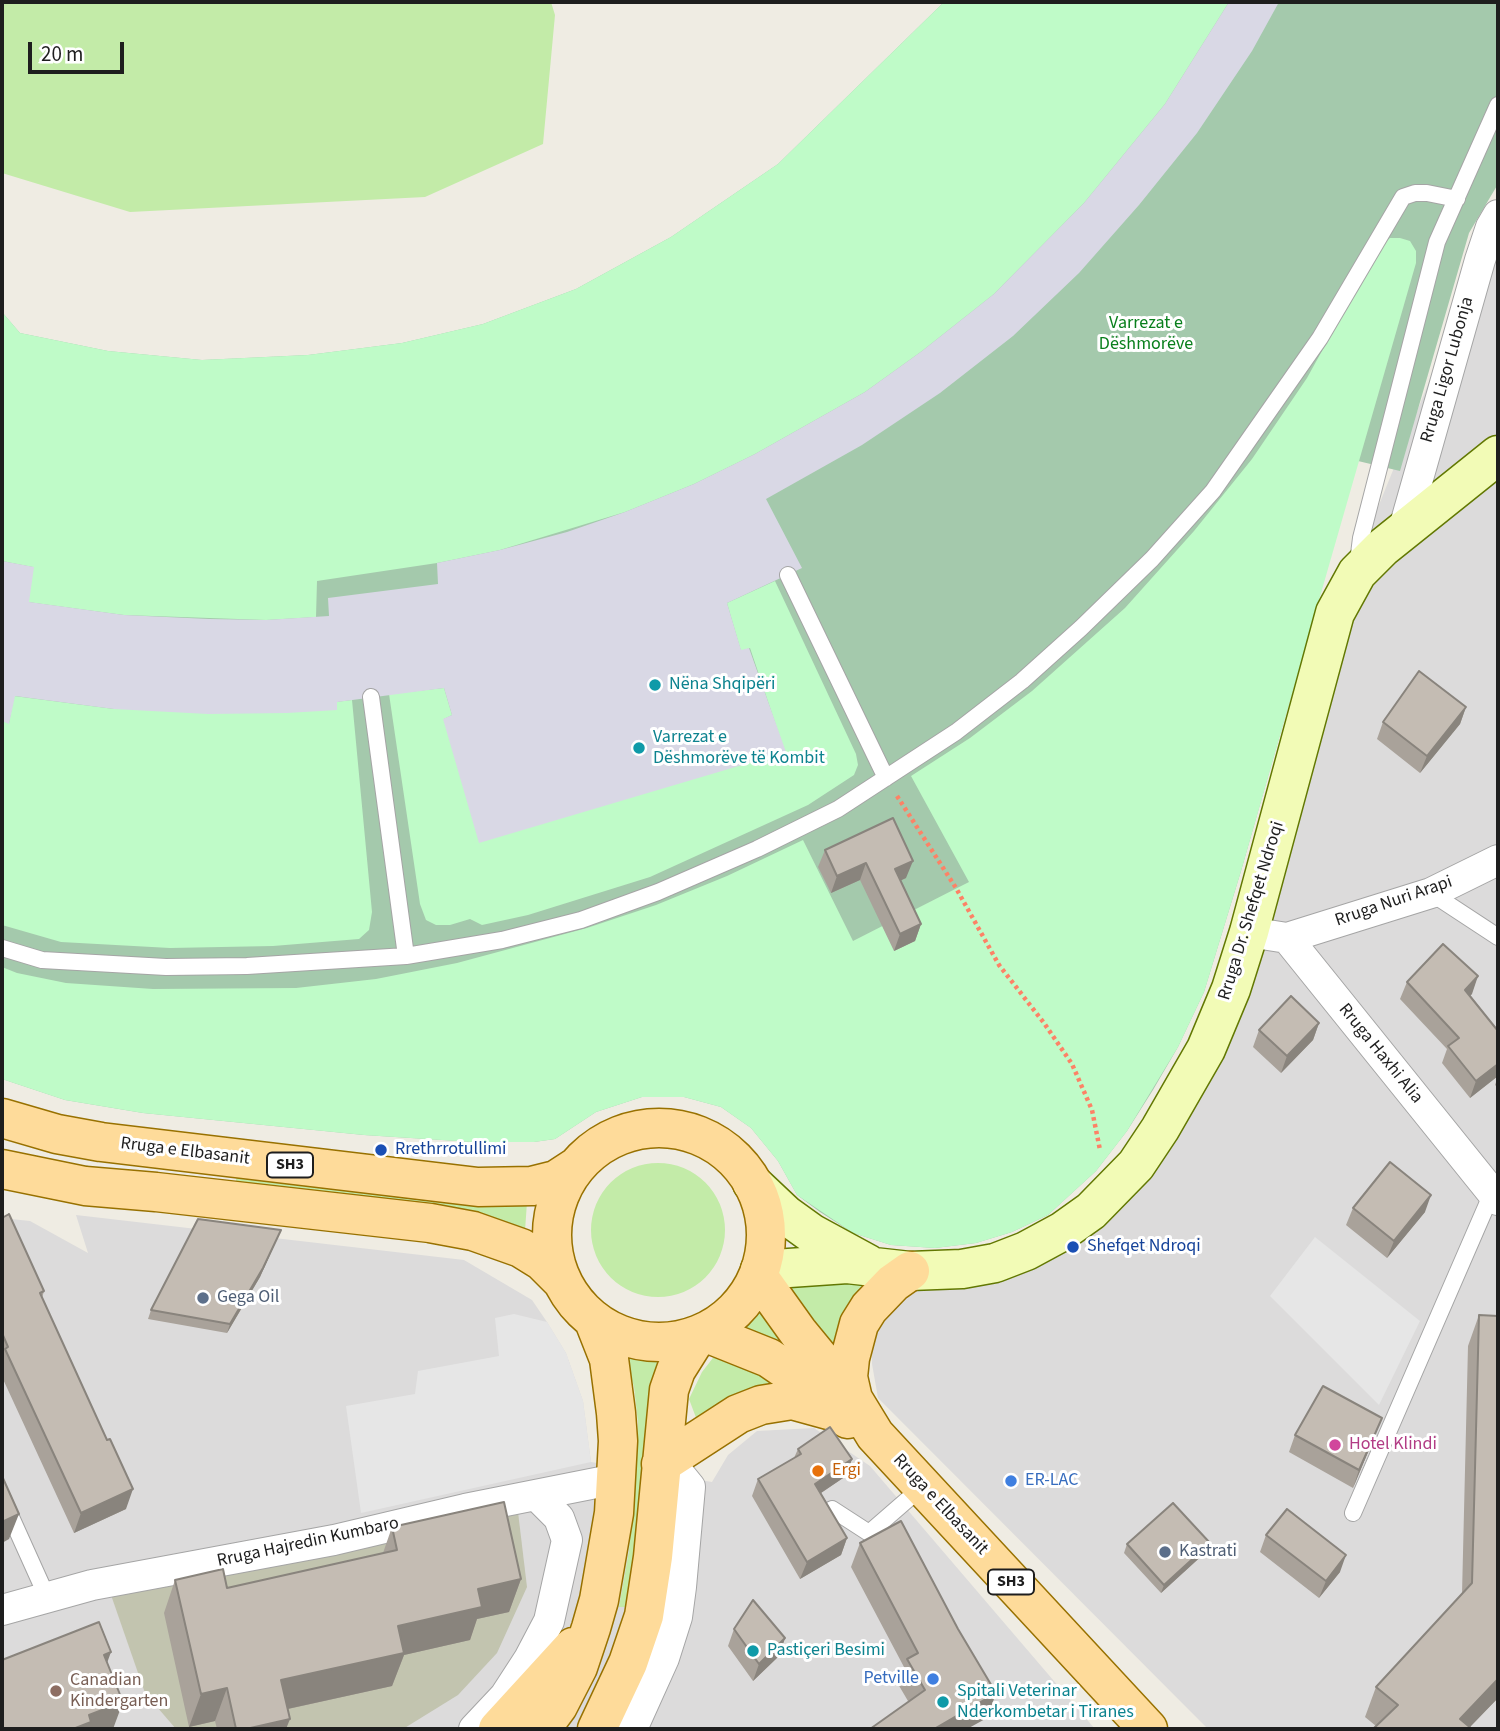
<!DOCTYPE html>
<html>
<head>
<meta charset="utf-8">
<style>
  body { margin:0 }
  #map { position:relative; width:1500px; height:1731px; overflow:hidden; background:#efece3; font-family:"Source Sans 3",sans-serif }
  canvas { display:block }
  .frame { position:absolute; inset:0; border:4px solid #1e1e1e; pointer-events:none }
  .scale { position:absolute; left:28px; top:42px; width:96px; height:32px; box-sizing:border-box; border:4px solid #1e1e1e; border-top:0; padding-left:9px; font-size:21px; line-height:24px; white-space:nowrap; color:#1e1e1e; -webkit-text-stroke:5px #fff; paint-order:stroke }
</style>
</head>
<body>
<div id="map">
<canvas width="1500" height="1731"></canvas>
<div class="frame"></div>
<div class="scale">20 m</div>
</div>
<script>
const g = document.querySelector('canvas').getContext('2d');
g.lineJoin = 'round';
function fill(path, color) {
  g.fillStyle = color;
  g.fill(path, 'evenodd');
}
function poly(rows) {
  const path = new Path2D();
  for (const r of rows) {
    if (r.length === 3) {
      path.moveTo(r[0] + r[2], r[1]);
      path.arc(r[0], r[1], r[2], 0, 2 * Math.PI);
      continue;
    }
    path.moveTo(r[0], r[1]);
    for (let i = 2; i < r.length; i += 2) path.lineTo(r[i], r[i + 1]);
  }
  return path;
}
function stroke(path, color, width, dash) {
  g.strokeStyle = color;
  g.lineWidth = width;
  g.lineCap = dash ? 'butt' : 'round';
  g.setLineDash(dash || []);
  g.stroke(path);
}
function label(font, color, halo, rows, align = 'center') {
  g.font = font + ' "Source Sans 3",sans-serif';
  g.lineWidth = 6;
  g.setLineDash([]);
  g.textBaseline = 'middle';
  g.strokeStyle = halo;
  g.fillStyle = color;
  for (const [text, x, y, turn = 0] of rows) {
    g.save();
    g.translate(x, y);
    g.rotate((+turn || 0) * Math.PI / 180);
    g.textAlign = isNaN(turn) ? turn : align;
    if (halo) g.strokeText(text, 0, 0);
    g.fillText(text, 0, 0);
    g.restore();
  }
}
fill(poly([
  [1498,212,1498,1729,1208,1729,878,1398,872,1364,872,1331,910,1271,1026,1251,1185,1087,1335,613],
  [76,1215,464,1260,532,1300,547,1322,566,1353,583,1401,591,1462,712,1482,728,1455,757,1431,814,1428,870,1466,1095,1729,2,1729,2,1218,30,1221,88,1253]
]), '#dcdbdb');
fill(poly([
  [518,1512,527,1587,497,1653,458,1695,403,1729,176,1729,145,1693,111,1595]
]), '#c2c4af');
fill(poly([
  [2,2,551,2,555,15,543,144,425,197,130,212,2,173],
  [658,1230,67],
  [237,1175,527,1202,525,1231,235,1185],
  [869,1282,837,1358,787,1285],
  [762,1296,799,1353,730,1330,745,1317],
  [623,1347,644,1351,667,1351,651,1392,648,1410,633,1575,627,1607,619,1607,629,1551,638,1423,634,1387],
  [716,1354,782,1380,698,1423,689,1399,702,1372]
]), '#c3eba8');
fill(poly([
  [944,2,1498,2,1498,184,1469,233,1400,471,1358,461,1241,871,1204,992,1178,1047,1153,1090,1127,1131,1096,1171,1048,1215,1012,1232,976,1243,935,1248,891,1245,853,1233,820,1212,797,1195,778,1161,751,1128,721,1107,684,1097,642,1097,596,1112,555,1139,534,1142,473,1142,364,1135,143,1113,65,1100,2,1079,2,312,20,333,108,351,202,360,308,355,402,343,483,324,576,289,671,237,778,164]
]), '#a4c9ac');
fill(poly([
  [944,2,1229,2,1165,104,1084,203,994,294,922,351,865,392,755,454,694,484,625,512,500,550,437,563,317,581,316,617,266,620,124,615,28,602,33,567,2,561,2,312,20,333,108,351,202,360,308,355,402,343,483,324,576,289,671,237,778,164],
  [1390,238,1400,238,1410,241,1416,251,1416,263,1241,871,1204,992,1178,1047,1127,1131,1096,1171,1048,1215,1012,1232,976,1243,935,1248,891,1245,853,1233,797,1195,778,1161,751,1128,721,1107,684,1097,642,1097,596,1112,555,1139,534,1142,473,1142,364,1135,143,1113,65,1100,2,1079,2,967,17,973,66,983,153,989,296,988,376,979,457,963,587,928,656,905,727,876,803,840,853,941,969,882,911,776,970,738,1032,691,1125,608,1194,531,1252,459,1307,378,1380,246],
  [775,581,856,754,858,765,854,775,808,805,650,877,528,915,482,925,470,919,450,925,436,925,426,920,420,904,389,694,444,688,452,715,444,719,785,752,750,648,741,651,727,603],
  [14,696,114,709,337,709,336,702,352,700,372,912,369,930,359,939,273,946,170,948,61,942,2,925,2,721,9,723]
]), '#bffbc8');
fill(poly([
  [1315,1237,1420,1321,1379,1405,1270,1296],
  [514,1314,547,1322,566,1353,583,1401,591,1462,361,1513,346,1406,415,1394,418,1371,499,1356,495,1318]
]), '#e6e6e6');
fill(poly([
  [1229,2,1279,2,1252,51,1197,133,1139,205,1079,273,1013,336,940,393,862,445,766,499,802,568,727,603,741,650,749,648,786,752,479,843,443,719,452,715,444,688,337,702,337,710,287,713,208,714,114,709,15,696,9,724,2,721,2,561,34,567,29,602,124,615,209,619,266,620,329,616,328,598,438,584,437,563,500,550,567,532,625,512,694,484,755,454,865,392,922,351,994,294,1084,203,1165,104]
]), '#d9d8e5');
const service = poly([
  [1358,562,1361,538,1437,242,1498,105],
  [788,575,886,778],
  [371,697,406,956],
  [1431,893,1498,937],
  [2,948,42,960,166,967,247,966,406,956,502,940,581,920,658,892,757,849,838,809,956,732,1022,681,1081,628,1152,559,1213,491,1320,338,1403,197,1415,193,1427,193,1457,199],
  [2,1497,47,1597],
  [832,1509,869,1533,922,1487],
  [1353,1513,1492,1193]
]);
const minor = poly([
  [1404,528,1480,260,1491,227,1498,215],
  [1249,932,1287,938,1498,1200],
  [1287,938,1431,893,1498,860],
  [2,1610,92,1585,334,1540,465,1509,616,1479],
  [474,1729,505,1696,529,1659,549,1621,567,1540,559,1518,536,1495],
  [632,1729,664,1658,677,1617,681,1587,690,1487,677,1471,661,1464]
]);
const secondary = poly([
  [752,1183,786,1215,811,1233,868,1264],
  [760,1270,847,1264,910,1271,962,1269,995,1263,1026,1251,1063,1231,1091,1211,1136,1165,1160,1129,1206,1049,1231,989,1249,932,1335,613,1357,573,1382,548,1498,455]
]);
const primary = poly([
  [2,1118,57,1134,101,1142,478,1187,532,1186,556,1180,576,1167],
  [659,1235,107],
  [2,1169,85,1186,156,1192,430,1223,473,1231,521,1248,542,1261,562,1281],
  [758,1276,798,1332,853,1399,875,1435,1148,1729],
  [704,1332,769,1358,801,1380,836,1412,848,1419],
  [853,1399,848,1377,850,1358,859,1324,869,1308,893,1283,910,1271],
  [661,1464,738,1414,761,1405,792,1400,832,1411],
  [498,1729,573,1647],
  [541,1729,558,1706,578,1667,591,1628,599,1600,614,1513,618,1441,616,1413,609,1359,594,1321],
  [597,1729,628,1663,644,1616,653,1557,669,1390,676,1370,698,1335]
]);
stroke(service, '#a5a5a5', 18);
stroke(minor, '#a5a5a5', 32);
stroke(secondary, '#627802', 41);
stroke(primary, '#987100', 41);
stroke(poly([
  [897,796,956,888,999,965,1044,1023,1072,1064,1092,1110,1100,1150]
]), '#fd8266', 4.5, [3.5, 3.5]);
stroke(service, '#fff', 16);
stroke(minor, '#fff', 30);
stroke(secondary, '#f2fbb6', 38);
stroke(primary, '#fedb9a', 38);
fill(poly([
  [1466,707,1460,724,1420,773,1377,739,1383,722],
  [893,818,906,878,901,880,921,924,915,941,894,951,860,880,831,893,818,867,825,850],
  [1407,982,1472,994,1470,995,1498,1031,1498,1088,1495,1085,1498,1076,1470,1098,1442,1063,1447,1049,1400,999],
  [1319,1023,1313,1040,1281,1073,1253,1047,1259,1030],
  [1353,1208,1425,1212,1387,1258,1346,1225],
  [2,1218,44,1291,42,1298,126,1509,74,1533,2,1377],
  [281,1230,260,1277,227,1333,148,1319,151,1310],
  [1479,1315,1498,1316,1498,1698,1470,1727,1376,1726,1365,1717,1376,1687,1462,1594,1468,1346],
  [1295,1435,1375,1435,1353,1488,1289,1452],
  [798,1449,852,1459,846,1476,821,1493,847,1538,841,1555,800,1579,752,1496,758,1479,794,1458],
  [392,1527,521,1579,509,1612,477,1619,470,1640,404,1655,392,1686,288,1709,286,1729,217,1729,215,1721,189,1727,164,1613,175,1580,227,1588,383,1553],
  [1266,1535,1340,1572,1319,1598,1260,1552],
  [860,1543,958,1629,996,1693,987,1718,908,1701,898,1684,904,1667,851,1567],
  [1127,1544,1207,1551,1161,1593,1124,1553],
  [734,1629,785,1638,779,1656,753,1681,728,1646]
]), '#a9a29a');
fill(poly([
  [1466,707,1460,724,1420,773,1427,756],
  [913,861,906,878,889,886,895,869],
  [866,863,860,880,831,893,837,876],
  [921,924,915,941,894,951,900,934],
  [1478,976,1472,994,1459,1007,1465,990],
  [1319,1023,1313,1040,1281,1073,1287,1056],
  [1498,1064,1498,1076,1470,1098,1476,1081],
  [1431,1195,1425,1212,1387,1258,1394,1241],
  [281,1230,260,1277,227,1333,230,1324],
  [1382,1418,1375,1435,1353,1488,1359,1470],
  [852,1459,846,1476,809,1501,815,1484],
  [133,1489,126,1509,74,1533,81,1513],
  [19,1514,9,1539,2,1543,2,1522],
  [847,1538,841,1555,800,1579,807,1562],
  [1210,1543,1207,1551,1161,1593,1164,1585],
  [1346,1555,1340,1572,1319,1598,1326,1581],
  [521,1579,509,1612,477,1619,470,1640,404,1655,392,1686,269,1713,281,1680,478,1589],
  [785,1638,779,1656,753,1681,759,1664],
  [111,1652,99,1685,104,1655],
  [1498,1679,1498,1698,1468,1729,1460,1719],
  [227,1688,215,1721,189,1727,201,1694],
  [996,1693,987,1718,967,1729,934,1729],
  [123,1702,113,1729,73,1729,89,1715],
  [290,1719,286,1729,246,1729]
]), '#89847d');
const building = poly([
  [1419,671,1466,707,1427,756,1383,722,1419,671],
  [893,818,913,861,895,869,921,924,900,934,866,863,837,876,825,850,893,818],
  [1443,944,1478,976,1465,990,1498,1031,1498,1064,1476,1081,1448,1046,1459,1038,1407,982,1443,944],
  [1291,996,1319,1023,1287,1056,1259,1030,1291,996],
  [1390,1162,1431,1195,1394,1241,1353,1208,1390,1162],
  [9,1214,44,1291,40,1293,107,1440,110,1439,133,1489,81,1513,5,1349,8,1347,2,1333,2,1218,9,1214],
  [198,1219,281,1230,263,1268,230,1324,151,1310,198,1219],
  [1479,1315,1498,1316,1498,1679,1460,1719,1472,1729,1373,1729,1398,1705,1376,1687,1472,1583,1479,1315],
  [1323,1386,1382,1418,1359,1470,1295,1435,1323,1386],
  [830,1427,852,1459,815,1484,847,1538,807,1562,758,1479,801,1454,798,1449,830,1427],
  [2,1476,19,1514,2,1522,2,1476],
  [504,1502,521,1579,478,1589,482,1607,398,1626,404,1653,281,1680,290,1719,246,1729,236,1729,227,1688,201,1694,175,1580,223,1569,227,1588,397,1550,392,1527,504,1502],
  [1173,1503,1210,1543,1164,1585,1127,1544,1173,1503],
  [1287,1509,1346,1555,1326,1581,1266,1535,1287,1509],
  [901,1521,958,1629,996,1693,934,1729,870,1729,925,1690,907,1659,918,1653,860,1543,901,1521],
  [753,1600,785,1638,759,1664,734,1629,753,1600],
  [99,1622,111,1652,104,1655,123,1702,89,1715,91,1722,73,1729,2,1729,2,1660,99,1622]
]);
fill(building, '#c4bcb3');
stroke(building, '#89847d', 2);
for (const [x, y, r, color] of [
  [655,685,7,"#0f9aa8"],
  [639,748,7,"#0f9aa8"],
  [381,1150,7,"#1a4fb4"],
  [1073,1247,7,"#1a4fb4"],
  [203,1298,7,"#5c6f8a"],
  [1335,1445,7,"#d1479c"],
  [818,1471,7,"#e8710a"],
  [1011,1481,7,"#3f7fe0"],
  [1165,1552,7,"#5c6f8a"],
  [753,1651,7,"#0f9aa8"],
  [933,1679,7,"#3f7fe0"],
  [56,1691,7,"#8d6e63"],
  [943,1702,7,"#0f9aa8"]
]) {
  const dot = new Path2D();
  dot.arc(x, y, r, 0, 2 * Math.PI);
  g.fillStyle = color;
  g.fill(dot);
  stroke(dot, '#fff', 2.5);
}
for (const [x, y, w] of [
  [290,1165,46],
  [1011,1582,46]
]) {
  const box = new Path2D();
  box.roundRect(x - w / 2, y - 12.5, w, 25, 5);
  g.fillStyle = '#fff';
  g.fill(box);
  stroke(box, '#1e1e1e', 2);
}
label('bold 16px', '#1e1e1e', null, [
  ["SH3",290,1165],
  ["SH3",1011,1582]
]);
label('18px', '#097f1c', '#fff', [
  ["Varrezat e",1146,324],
  ["Dëshmorëve",1146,345]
]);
label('18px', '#1e1e1e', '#fff', [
  ["Rruga Ligor Lubonja",1448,370,-74],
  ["Rruga Nuri Arapi",1394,902,-19],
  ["Rruga Dr. Shefqet Ndroqi",1252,911,-73],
  ["Rruga Haxhi Alia",1380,1054,51],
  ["Rruga e Elbasanit",185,1152,7],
  ["Rruga e Elbasanit",940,1505,47],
  ["Rruga Hajredin Kumbaro",308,1543,-12]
]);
label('18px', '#0d838f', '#fff', [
  ["Nëna Shqipëri",669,685],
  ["Varrezat e",653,738],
  ["Dëshmorëve të Kombit",653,759],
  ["Pastiçeri Besimi",767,1651],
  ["Spitali Veterinar",957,1692],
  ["Nderkombetar i Tiranes",957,1713]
], 'left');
label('18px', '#164399', '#fff', [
  ["Rrethrrotullimi",395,1150],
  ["Shefqet Ndroqi",1087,1247]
], 'left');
label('18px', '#4e5e75', '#fff', [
  ["Gega Oil",217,1298],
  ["Kastrati",1179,1552]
], 'left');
label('18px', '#b23c85', '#fff', [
  ["Hotel Klindi",1349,1445]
], 'left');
label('18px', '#c56008', '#fff', [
  ["Ergi",832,1471]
], 'left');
label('18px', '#366cbe', '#fff', [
  ["ER-LAC",1025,1481],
  ["Petville",919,1679,"right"]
], 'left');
label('18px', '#785e54', '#fff', [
  ["Canadian",70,1681],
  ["Kindergarten",70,1702]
], 'left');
</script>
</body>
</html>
